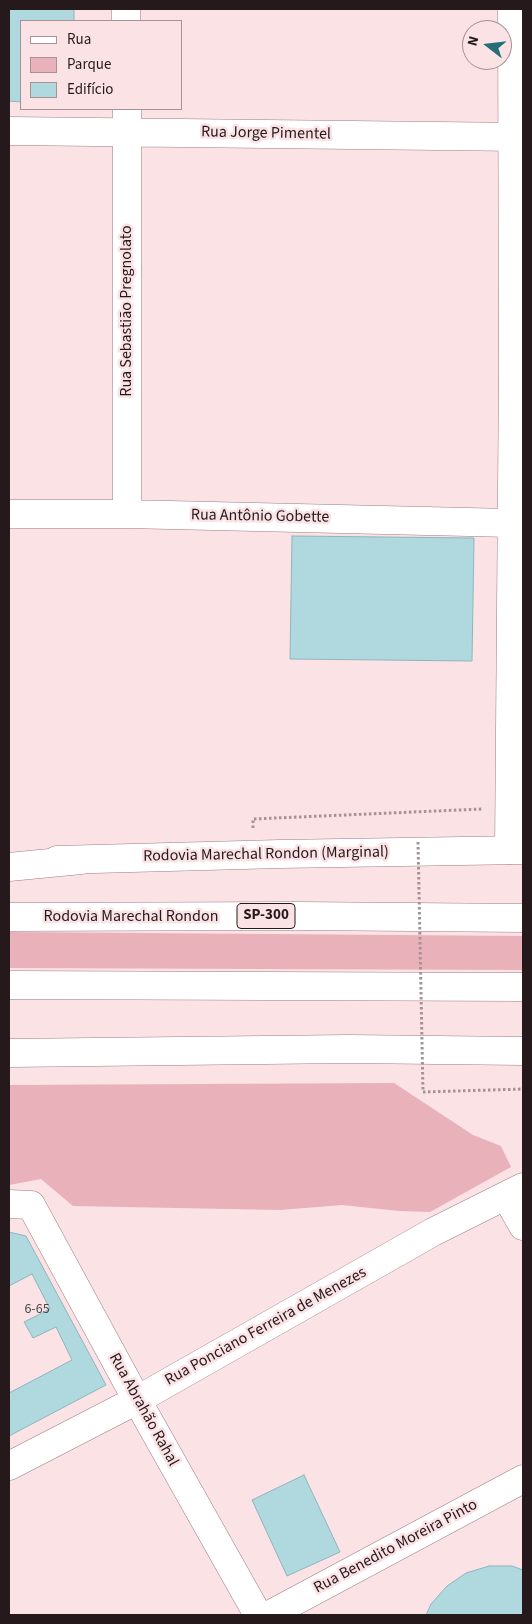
<!DOCTYPE html>
<html>
<head>
<meta charset="utf-8">
<style>
  body { margin:0 }
  #map { position:relative; width:532px; height:1624px; overflow:hidden; background:#fae2e5; font-family:"Source Sans 3",sans-serif }
  canvas { display:block }
  .frame { position:absolute; inset:0; border:10px solid #26191b; pointer-events:none }
  .legend { position:absolute; left:20px; top:20px; width:162px; height:90px; box-sizing:border-box; background:#fae2e5; border:1px solid #a59294; margin:0; padding:6px 9px; list-style:none; font-size:15px; color:#26191b }
  .legend li { display:flex; align-items:center; gap:10px; height:25px }
  .legend b { width:25px; border:1px solid #a59294 }
  .north { position:absolute; left:462px; top:20px; width:50px; height:50px; box-sizing:border-box; background:#fae2e5; border:1px solid #a59294; border-radius:50%; rotate:286deg; font-size:14px; font-weight:700; line-height:20px; text-align:center; color:#26191b }
  .north::after { content:''; display:block; margin:auto; width:18px; height:22px; background:#246e77; clip-path:polygon(50% 0,100% 100%,50% 72%,0 100%) }
</style>
</head>
<body>
<div id="map">
<canvas width="532" height="1624"></canvas>
<div class="frame"></div>
<ul class="legend">
<li><b style="height:6px;background:#fff"></b>Rua</li>
<li><b style="height:14px;background:#e9b1ba"></b>Parque</li>
<li><b style="height:14px;background:#b0d9df"></b>Edifício</li>
</ul>
<div class="north">N</div>
</div>
<script>
const g = document.querySelector('canvas').getContext('2d');
g.lineJoin = 'round';
function fill(path, color) {
  g.fillStyle = color;
  g.fill(path, 'evenodd');
}
function poly(rows) {
  const path = new Path2D();
  for (const r of rows) {
    path.moveTo(r[0], r[1]);
    for (let i = 2; i < r.length; i += 2) path.lineTo(r[i], r[i + 1]);
  }
  return path;
}
function stroke(path, color, width, dash) {
  g.strokeStyle = color;
  g.lineWidth = width;
  g.lineCap = dash ? 'butt' : 'round';
  g.setLineDash(dash || []);
  g.stroke(path);
}
function label(font, color, halo, rows, align = 'center') {
  g.font = font + ' "Source Sans 3",sans-serif';
  g.lineWidth = 5;
  g.setLineDash([]);
  g.textBaseline = 'middle';
  g.strokeStyle = halo;
  g.fillStyle = color;
  for (const [text, x, y, turn = 0] of rows) {
    g.save();
    g.translate(x, y);
    g.rotate((+turn || 0) * Math.PI / 180);
    g.textAlign = isNaN(turn) ? turn : align;
    if (halo) g.strokeText(text, 0, 0);
    g.fillText(text, 0, 0);
    g.restore();
  }
}
fill(poly([
  [9,932,523,936,523,970,9,968],
  [394,1083,473,1135,501,1146,511,1167,430,1212,399,1211,342,1205,280,1210,73,1206,41,1179,9,1185,9,1085]
]), '#e9b1ba');
const building = poly([
  [9,9,74,9,74,21,21,21,21,102,9,101,9,9],
  [292,536,474,538,472,661,290,659,292,536],
  [9,1232,26,1236,106,1385,9,1436,9,1232],
  [32,1274,50,1309,24,1322,33,1338,56,1327,72,1360,9,1393,9,1286,32,1274],
  [304,1475,340,1552,287,1576,252,1500,304,1475],
  [489,1566,512,1566,523,1570,523,1615,426,1615,431,1604,447,1586,466,1573,489,1566]
]);
fill(building, '#b0d9df');
stroke(building, '#8db5bb', 1);
const minor = poly([
  [126,9,126,21],
  [9,131,523,137],
  [9,514,127,514,511,523],
  [127,514,127,109],
  [509,850,513,369,512,9],
  [506,1196,523,1226],
  [9,1204,31,1205,137,1400,258,1615],
  [9,1466,137,1400,433,1232,523,1187],
  [269,1615,523,1479]
]);
const trunk = poly([
  [57,860,280,854,523,850],
  [9,1053,349,1049,523,1051]
]);
const motorway = poly([
  [9,867,81,860],
  [9,917,298,916,523,918],
  [9,985,523,987]
]);
stroke(minor, '#a07d82', 29);
stroke(trunk, '#a07d82', 29);
stroke(motorway, '#a07d82', 29);
stroke(poly([
  [253,828,253,819,482,809],
  [423,1092,523,1089]
]), '#a69295', 3, [2.5, 2.5]);
stroke(minor, '#fff', 28);
stroke(trunk, '#fff', 28);
stroke(motorway, '#fff', 28);
stroke(poly([
  [418,842,423,1092]
]), '#a69295', 3, [2.5, 2.5]);
label('14px', '#48494c', null, [
  ["6-65",37,1310]
]);
for (const [x, y, w] of [
  [266,916,58]
]) {
  const box = new Path2D();
  box.roundRect(x - w / 2, y - 12.5, w, 25, 4);
  g.fillStyle = '#fae2e5';
  g.fill(box);
  stroke(box, '#26191b', 1);
}
label('bold 15px', '#26191b', null, [
  ["SP-300",266,916]
]);
label('16px', '#26191b', '#fae2e5', [
  ["Rua Jorge Pimentel",266,134,1],
  ["Rua Sebastião Pregnolato",127,311,-90],
  ["Rua Antônio Gobette",260,517,1],
  ["Rodovia Marechal Rondon (Marginal)",266,855,-1],
  ["Rodovia Marechal Rondon",131,917],
  ["Rua Ponciano Ferreira de Menezes",266,1327,-29],
  ["Rua Abrahão Rahal",143,1410,61],
  ["Rua Benedito Moreira Pinto",396,1547,-28]
]);
</script>
</body>
</html>
